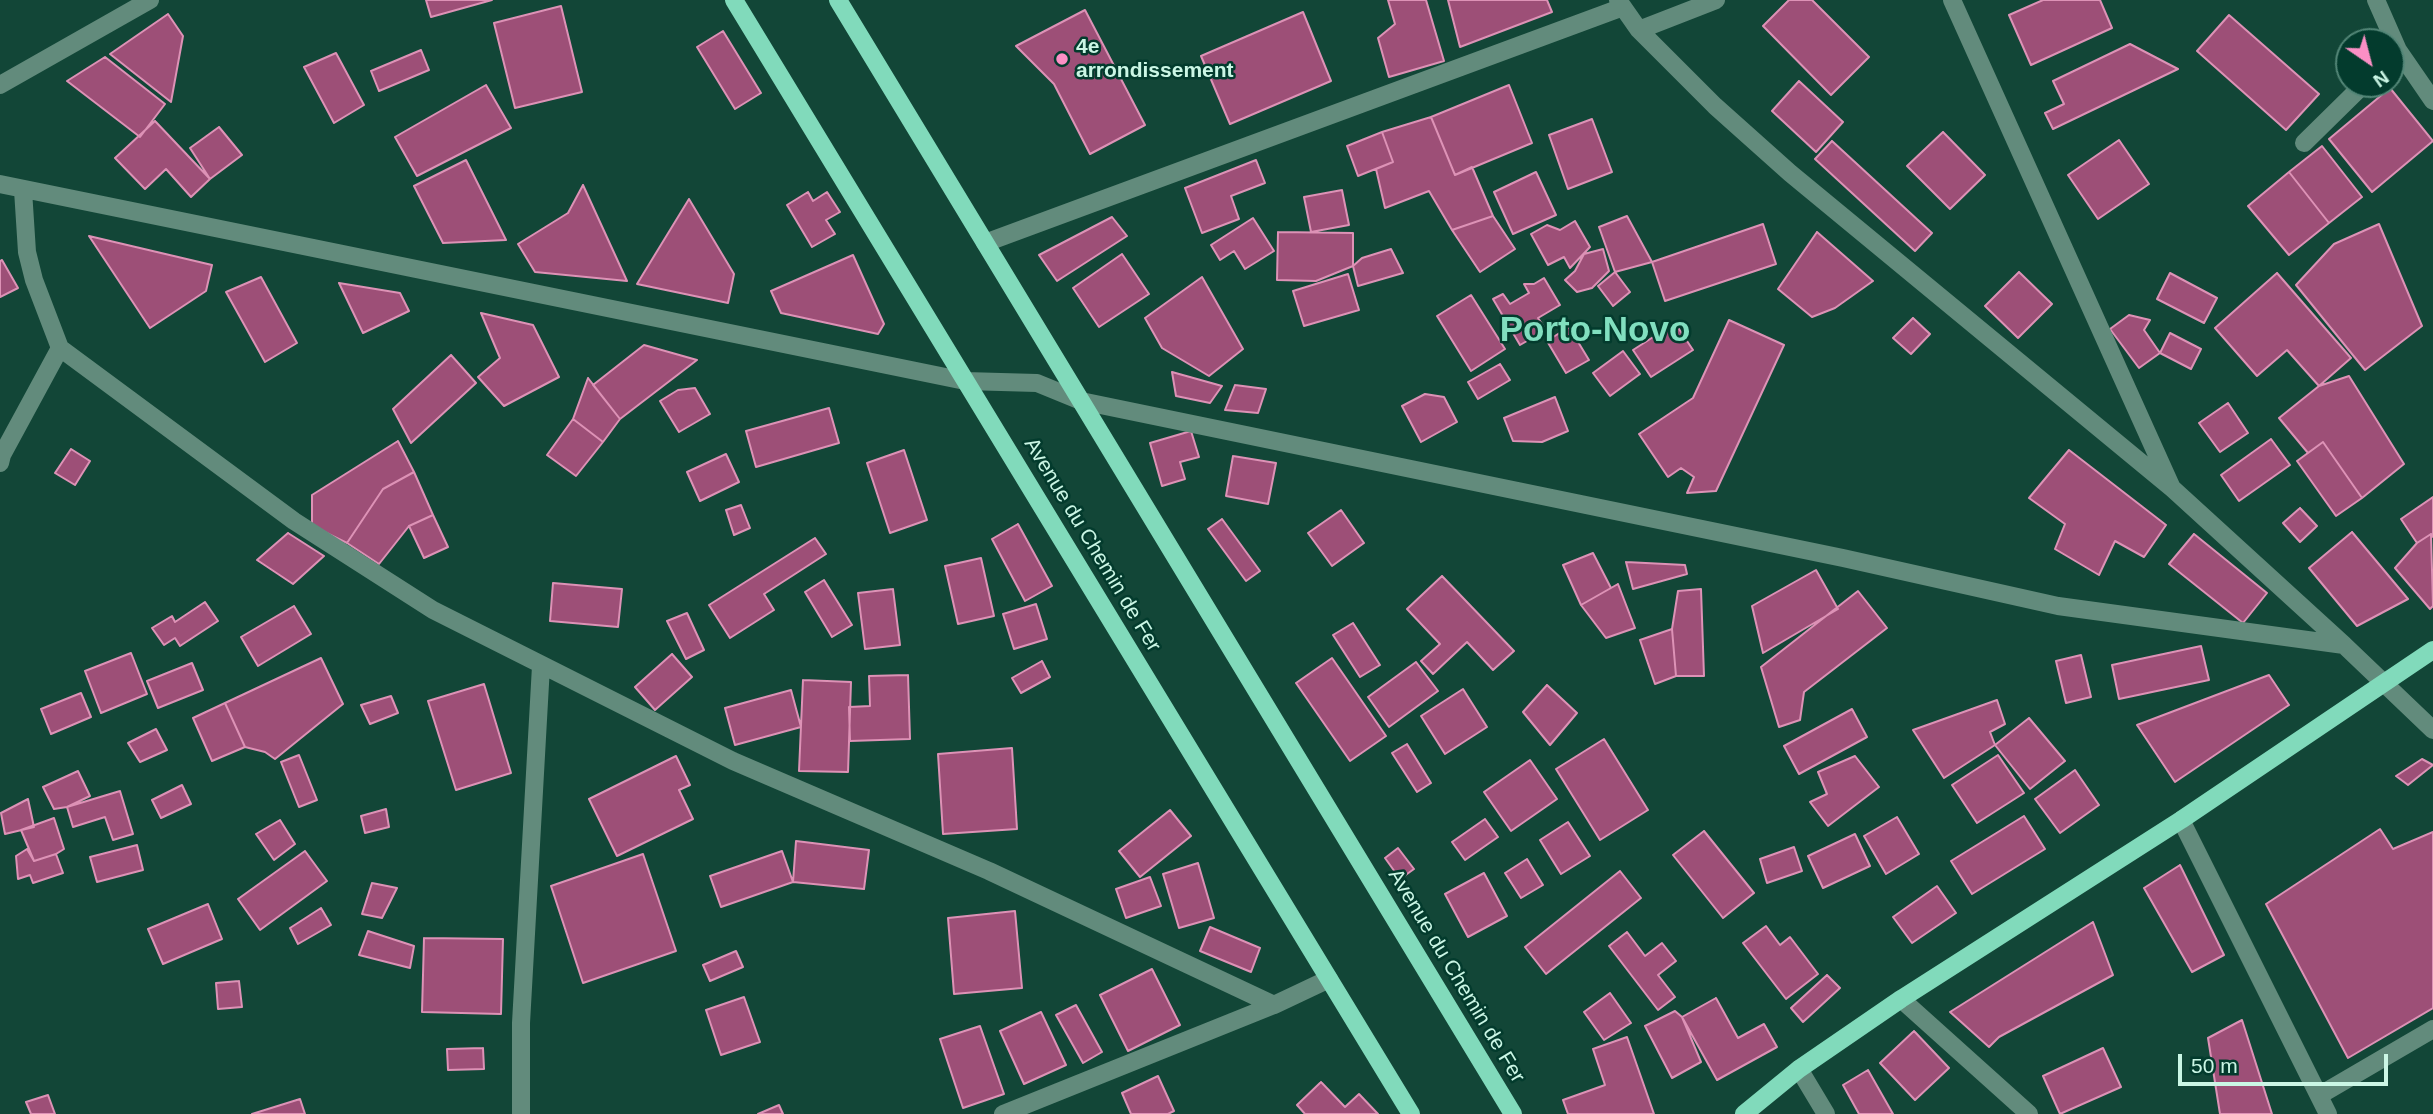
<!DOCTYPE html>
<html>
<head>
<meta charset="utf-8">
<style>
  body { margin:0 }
  #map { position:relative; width:2433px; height:1114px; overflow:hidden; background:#124637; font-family:Arial,sans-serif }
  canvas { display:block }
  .north { position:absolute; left:2335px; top:28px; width:70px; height:70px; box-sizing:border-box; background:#033b2d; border:2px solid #538677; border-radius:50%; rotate:145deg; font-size:19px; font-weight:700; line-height:28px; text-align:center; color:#cbf6e5 }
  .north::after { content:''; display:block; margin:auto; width:24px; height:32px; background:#fb8fc5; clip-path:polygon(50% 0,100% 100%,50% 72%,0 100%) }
  .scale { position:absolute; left:2178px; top:1054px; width:210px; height:32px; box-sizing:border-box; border:4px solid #cbf6e5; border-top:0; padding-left:9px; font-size:21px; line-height:24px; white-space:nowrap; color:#cbf6e5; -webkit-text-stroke:5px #033b2d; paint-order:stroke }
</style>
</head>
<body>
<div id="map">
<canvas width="2433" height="1114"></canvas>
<div class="north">N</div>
<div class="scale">50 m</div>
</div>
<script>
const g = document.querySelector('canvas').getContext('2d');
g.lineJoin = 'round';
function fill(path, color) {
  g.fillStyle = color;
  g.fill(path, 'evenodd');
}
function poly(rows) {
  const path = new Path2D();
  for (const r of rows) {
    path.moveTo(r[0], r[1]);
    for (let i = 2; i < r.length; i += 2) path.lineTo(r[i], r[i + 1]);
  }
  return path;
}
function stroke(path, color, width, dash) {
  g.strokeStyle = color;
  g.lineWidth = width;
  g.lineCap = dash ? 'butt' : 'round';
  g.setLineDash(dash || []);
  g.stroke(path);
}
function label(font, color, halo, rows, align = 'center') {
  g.font = font + ' Arial,sans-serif';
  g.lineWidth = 5;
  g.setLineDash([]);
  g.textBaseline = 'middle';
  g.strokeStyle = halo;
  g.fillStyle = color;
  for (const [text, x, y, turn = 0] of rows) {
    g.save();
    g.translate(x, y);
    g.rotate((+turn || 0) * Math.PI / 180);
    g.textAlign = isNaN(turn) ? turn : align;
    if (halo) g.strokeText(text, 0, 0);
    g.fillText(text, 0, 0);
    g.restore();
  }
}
const building = poly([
  [426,0,492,0,431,17,426,0],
  [1388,0,1426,0,1444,61,1389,77,1378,38,1395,24,1388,0],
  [1448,0,1547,0,1552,12,1460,47,1448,0],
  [1789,0,1812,0,1869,57,1831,95,1763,26,1789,0],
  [2043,0,2100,0,2112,28,2031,65,2009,15,2043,0],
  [561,6,582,92,515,108,494,23,561,6],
  [1085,10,1145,125,1090,154,1054,84,1016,46,1085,10],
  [1303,12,1331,81,1230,124,1201,56,1303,12],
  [168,14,183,36,171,102,110,54,168,14],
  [2229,15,2319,94,2286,130,2197,51,2229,15],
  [723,31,761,93,735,109,697,47,723,31],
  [2130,44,2178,69,2053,129,2045,113,2064,104,2053,81,2130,44],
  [421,50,429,70,379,91,371,71,421,50],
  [336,53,364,105,334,123,304,67,336,53],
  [105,57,165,104,140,137,67,81,105,57],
  [1799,81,1843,122,1816,152,1772,111,1799,81],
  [486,85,511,128,417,176,395,137,486,85],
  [1509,85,1532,143,1455,175,1431,117,1509,85],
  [2390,88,2433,141,2372,192,2329,139,2390,88],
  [1431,117,1455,175,1472,167,1493,216,1452,230,1429,191,1385,208,1376,169,1393,162,1382,132,1431,117],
  [1592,119,1612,172,1568,189,1549,135,1592,119],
  [155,121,210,179,191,197,166,169,145,189,115,158,155,121],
  [219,127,242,155,210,179,190,148,219,127],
  [1382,132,1393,162,1358,176,1347,146,1382,132],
  [1943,132,1985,175,1950,209,1907,166,1943,132],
  [2119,140,2149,184,2098,219,2068,175,2119,140],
  [1832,141,1932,233,1915,251,1815,159,1832,141],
  [2322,146,2362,197,2329,223,2289,172,2322,146],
  [466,160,506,240,443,243,414,186,466,160],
  [1256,160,1265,183,1231,196,1239,219,1202,233,1185,188,1256,160],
  [1536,172,1556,215,1513,234,1494,192,1536,172],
  [2289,172,2329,223,2289,255,2248,206,2289,172],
  [583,185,627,281,535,272,518,244,568,213,583,185],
  [1342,190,1349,225,1311,232,1304,197,1342,190],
  [808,192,813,201,827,192,840,212,826,220,835,234,812,247,787,205,808,192],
  [689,199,734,274,728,303,637,284,689,199],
  [1493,216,1515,249,1480,272,1452,230,1493,216],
  [1627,216,1652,262,1615,272,1599,227,1627,216],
  [1112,217,1127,236,1057,281,1039,255,1112,217],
  [1253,218,1274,251,1245,269,1234,251,1220,260,1211,245,1253,218],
  [1575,221,1590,247,1570,268,1564,257,1548,265,1531,234,1547,225,1560,230,1575,221],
  [1763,224,1776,264,1665,301,1652,262,1763,224],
  [2379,224,2422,326,2365,370,2296,285,2334,244,2379,224],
  [1278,232,1353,233,1353,266,1316,281,1277,280,1278,232],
  [1817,232,1873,281,1835,308,1812,317,1778,289,1817,232],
  [89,236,212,265,206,291,150,328,89,236],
  [1391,249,1403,273,1358,286,1353,266,1362,258,1391,249],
  [1603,249,1609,271,1592,288,1577,292,1565,280,1575,271,1584,254,1603,249],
  [1122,254,1149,294,1099,327,1073,288,1122,254],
  [853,255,884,324,878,334,781,313,771,291,853,255],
  [2,260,18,288,0,297,0,261,2,260],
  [1615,272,1630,292,1613,306,1598,286,1615,272],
  [2019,272,2052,304,2018,338,1985,306,2019,272],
  [2170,273,2217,298,2204,323,2157,299,2170,273],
  [2277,273,2351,358,2319,386,2287,350,2257,376,2215,328,2277,273],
  [1348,274,1359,310,1304,326,1293,291,1348,274],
  [261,277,297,343,265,362,226,292,261,277],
  [1202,277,1243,349,1209,376,1162,348,1145,318,1202,277],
  [1544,278,1560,305,1538,318,1546,330,1520,345,1493,299,1503,294,1510,304,1529,293,1524,284,1534,284,1544,278],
  [339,283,400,293,409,311,363,333,339,283],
  [1471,295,1505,349,1471,371,1437,316,1471,295],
  [481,313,533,325,559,377,504,406,478,377,500,358,481,313],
  [2129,315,2150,320,2144,330,2160,353,2139,368,2110,329,2129,315],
  [1913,318,1930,334,1911,354,1893,338,1913,318],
  [1729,320,1784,345,1716,491,1687,493,1694,477,1681,468,1668,477,1639,434,1693,398,1729,320],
  [1675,323,1693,350,1651,377,1633,350,1675,323],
  [1569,327,1589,360,1566,373,1547,341,1569,327],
  [2170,333,2201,349,2191,369,2160,353,2170,333],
  [644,345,697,360,620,419,593,385,644,345],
  [1623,351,1640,374,1610,396,1593,373,1623,351],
  [451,355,476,383,411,443,393,409,451,355],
  [1500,364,1510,380,1478,399,1468,382,1500,364],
  [1172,372,1222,386,1210,403,1176,396,1172,372],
  [2349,376,2404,464,2362,498,2323,442,2308,453,2279,418,2319,386,2349,376],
  [588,378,620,419,603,442,573,419,588,378],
  [1235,385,1266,389,1258,413,1225,410,1235,385],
  [695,388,710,414,679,432,660,401,678,390,695,388],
  [1425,394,1444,397,1457,422,1421,442,1402,406,1425,394],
  [1555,397,1568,431,1542,442,1513,441,1504,418,1555,397],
  [2228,403,2248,433,2220,452,2199,423,2228,403],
  [829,408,839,443,756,467,746,431,829,408],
  [573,419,603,442,576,476,547,455,573,419],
  [1191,431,1199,457,1180,462,1185,479,1162,486,1150,443,1191,431],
  [2271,439,2290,465,2239,501,2221,475,2271,439],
  [398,441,414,472,383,489,347,543,312,526,312,495,398,441],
  [2323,442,2362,498,2336,516,2297,461,2323,442],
  [71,449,90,461,75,485,55,473,71,449],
  [904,450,927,520,890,533,867,463,904,450],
  [2069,450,2166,525,2144,557,2115,541,2099,575,2055,549,2065,524,2029,498,2069,450],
  [726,454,739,482,700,501,687,472,726,454],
  [1233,456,1276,463,1268,504,1226,496,1233,456],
  [414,472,433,515,409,526,379,564,347,543,383,489,414,472],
  [2433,497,2433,537,2431,534,2417,543,2401,519,2433,497],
  [741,505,750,528,734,535,726,510,741,505],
  [2300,508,2317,526,2300,542,2283,523,2300,508],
  [1341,510,1364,543,1332,566,1308,533,1341,510],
  [433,515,448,547,424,558,409,526,433,515],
  [1222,519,1260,571,1246,581,1208,529,1222,519],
  [1018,524,1052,586,1025,601,992,539,1018,524],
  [2352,532,2408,599,2357,626,2309,568,2352,532],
  [288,533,324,556,293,584,257,560,288,533],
  [2194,534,2267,593,2243,623,2169,564,2194,534],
  [2431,534,2433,606,2430,609,2395,568,2417,543,2431,534],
  [815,538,826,554,764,594,774,610,730,638,709,605,815,538],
  [1593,553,1611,588,1581,605,1563,565,1593,553],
  [981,558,994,616,958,624,945,566,981,558],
  [1626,562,1685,565,1687,574,1633,589,1626,562],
  [1816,570,1838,609,1763,653,1752,606,1816,570],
  [1442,576,1514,651,1493,670,1467,642,1433,674,1421,661,1440,644,1407,609,1442,576],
  [824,580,852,625,832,637,805,592,824,580],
  [553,583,622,589,618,627,550,621,553,583],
  [1618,584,1635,628,1606,638,1581,605,1618,584],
  [893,589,900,645,865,649,858,593,893,589],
  [1701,589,1704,676,1676,676,1672,629,1678,591,1701,589],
  [1858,591,1887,628,1804,692,1800,720,1779,727,1761,667,1858,591],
  [205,602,218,621,180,646,175,638,164,645,152,628,172,616,175,622,205,602],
  [1036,604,1047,639,1014,649,1003,614,1036,604],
  [294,606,311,634,258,666,241,637,294,606],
  [687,613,704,650,686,659,667,621,687,613],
  [1353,623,1380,665,1360,677,1333,635,1353,623],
  [1672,629,1676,676,1655,684,1640,640,1672,629],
  [2201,646,2209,680,2119,699,2112,665,2201,646],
  [131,653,147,694,101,713,85,671,131,653],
  [672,654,692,677,655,710,635,687,672,654],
  [2081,655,2091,697,2066,703,2056,661,2081,655],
  [321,658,343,704,275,759,265,752,245,747,225,703,321,658],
  [1332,658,1386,736,1350,761,1296,683,1332,658],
  [1042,661,1050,677,1021,693,1012,678,1042,661],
  [1416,662,1438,691,1389,727,1368,697,1416,662],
  [192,663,203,690,158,708,147,681,192,663],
  [908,675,910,739,850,741,849,707,870,706,869,676,908,675],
  [2269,675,2289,705,2175,782,2137,725,2269,675],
  [803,680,851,682,848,772,799,771,803,680],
  [484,684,511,773,456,790,428,701,484,684],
  [1547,685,1577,713,1550,745,1523,712,1547,685],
  [1463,689,1487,727,1445,754,1421,716,1463,689],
  [791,690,801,727,735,745,725,708,791,690],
  [81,693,91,717,51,734,41,709,81,693],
  [391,696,398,713,370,724,361,705,391,696],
  [1997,700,2005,724,1990,732,1995,745,1944,778,1913,730,1997,700],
  [225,703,245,747,212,761,193,718,225,703],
  [1852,709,1867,737,1799,774,1784,746,1852,709],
  [2029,718,2065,761,2030,789,1995,745,2029,718],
  [156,729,167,750,140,762,128,743,156,729],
  [1604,739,1648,810,1600,840,1556,769,1604,739],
  [1407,744,1431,783,1417,792,1392,753,1407,744],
  [1012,748,1017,829,943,834,938,754,1012,748],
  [299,755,317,800,299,807,281,762,299,755],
  [1998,755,2024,793,1977,823,1952,785,1998,755],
  [676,756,690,785,679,790,693,819,617,856,589,799,676,756],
  [1855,756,1879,787,1828,826,1810,802,1827,794,1818,772,1855,756],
  [2422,759,2433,765,2408,785,2396,776,2422,759],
  [1530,760,1557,799,1511,831,1484,792,1530,760],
  [2075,770,2099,805,2060,833,2035,799,2075,770],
  [78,771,90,796,67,807,54,809,43,787,78,771],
  [182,785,191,804,161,818,152,800,182,785],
  [120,791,133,834,113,840,105,817,73,827,67,807,120,791],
  [28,799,34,827,5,834,1,813,28,799],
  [386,809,389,827,365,833,361,816,386,809],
  [1170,810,1191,836,1140,877,1119,851,1170,810],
  [2024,816,2045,849,1972,894,1951,861,2024,816],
  [1897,817,1919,854,1886,874,1864,836,1897,817],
  [54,818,64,849,56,854,34,861,21,830,54,818],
  [1485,819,1498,837,1465,860,1452,842,1485,819],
  [280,820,295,844,274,860,256,834,280,820],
  [1568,822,1590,856,1561,874,1540,840,1568,822],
  [2380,829,2393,849,2433,832,2433,1008,2348,1058,2266,904,2380,829],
  [1704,831,1754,893,1723,918,1673,855,1704,831],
  [1855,834,1870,866,1823,888,1808,856,1855,834],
  [796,841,869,850,864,889,793,882,796,841],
  [137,845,143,870,97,882,90,857,137,845],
  [1794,847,1802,871,1767,883,1760,859,1794,847],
  [1398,848,1414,869,1400,879,1385,858,1398,848],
  [27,849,34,861,56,854,63,873,33,883,30,875,18,879,16,856,27,849],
  [305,851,327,881,260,930,238,899,305,851],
  [782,851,793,882,721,907,710,876,782,851],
  [643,854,676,951,583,983,551,886,643,854],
  [1527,859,1543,885,1521,898,1505,873,1527,859],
  [1198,863,1214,918,1179,928,1163,874,1198,863],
  [2180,865,2224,955,2192,972,2144,888,2180,865],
  [1620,871,1641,898,1546,974,1525,947,1620,871],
  [1484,873,1507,916,1468,937,1445,894,1484,873],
  [1150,877,1161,906,1126,918,1116,889,1150,877],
  [372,883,397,888,382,918,362,914,372,883],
  [1937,886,1956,913,1912,943,1893,917,1937,886],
  [208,904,222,939,163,964,148,929,208,904],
  [321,908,331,925,298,944,290,928,321,908],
  [1015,911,1022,988,954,994,948,918,1015,911],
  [2093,922,2113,975,1999,1037,1989,1047,1950,1012,2093,922],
  [1766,926,1780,945,1790,937,1818,974,1786,999,1743,943,1766,926],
  [1210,927,1260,948,1251,972,1200,951,1210,927],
  [368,931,414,946,410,968,359,955,368,931],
  [1627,932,1645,956,1662,943,1676,961,1658,975,1675,997,1658,1010,1609,946,1627,932],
  [424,938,503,939,501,1014,422,1012,424,938],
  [736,951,743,967,710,981,703,965,736,951],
  [1152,969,1180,1025,1128,1051,1100,995,1152,969],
  [1827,975,1840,988,1803,1022,1791,1008,1827,975],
  [239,981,242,1007,218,1009,216,983,239,981],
  [1610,993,1631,1023,1604,1040,1584,1012,1610,993],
  [744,997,760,1042,721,1055,706,1010,744,997],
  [1716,998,1738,1038,1764,1024,1777,1047,1717,1080,1682,1017,1716,998],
  [1076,1005,1102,1052,1083,1063,1056,1015,1076,1005],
  [1675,1011,1682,1017,1701,1062,1672,1078,1645,1026,1675,1011],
  [1041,1012,1066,1065,1024,1084,1000,1031,1041,1012],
  [2242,1020,2272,1114,2220,1114,2208,1038,2242,1020],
  [980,1026,1004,1094,963,1108,940,1039,980,1026],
  [1914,1031,1949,1068,1915,1100,1880,1063,1914,1031],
  [1627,1037,1654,1114,1568,1114,1563,1100,1605,1085,1593,1049,1627,1037],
  [483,1048,484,1069,448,1070,447,1049,483,1048],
  [2103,1048,2121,1087,2060,1114,2043,1076,2103,1048],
  [1868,1070,1893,1114,1859,1114,1843,1085,1868,1070],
  [1158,1076,1174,1111,1168,1114,1131,1114,1122,1093,1158,1076],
  [1321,1082,1345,1107,1359,1094,1378,1114,1305,1114,1297,1105,1321,1082],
  [48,1095,55,1114,31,1114,26,1102,48,1095],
  [300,1099,305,1114,252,1114,300,1099],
  [779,1105,783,1114,758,1114,779,1105]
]);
fill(building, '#9d4f77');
stroke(building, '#dd92b6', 2);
stroke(poly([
  [1618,0,1639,30,1715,106,1790,173,2173,489,2344,645,2433,730],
  [1952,0,2171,486],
  [2376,0,2398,50,2433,101],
  [1639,30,1716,0],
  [0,85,150,0],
  [2304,143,2364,84],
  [0,184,965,381,1037,383,1081,401,1843,558,2058,606,2344,645],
  [23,190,27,252,34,280,60,348,294,521,433,610,733,761,989,871,1274,1005,1329,979],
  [985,243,1623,7],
  [0,463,2,455,60,348],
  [2181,820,2328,1114],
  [1901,999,2029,1114],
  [1799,1069,1826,1114],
  [2320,1095,2433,1029],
  [521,1114,521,1023,541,666],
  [1003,1114,1274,1005]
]), '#628b7c', 18);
stroke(poly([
  [734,0,1411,1114],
  [838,0,1513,1114],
  [1744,1114,1799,1069,1901,999,2181,820,2433,650]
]), '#81dabb', 18);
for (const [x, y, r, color] of [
  [1062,59,7,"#fb8fc5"]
]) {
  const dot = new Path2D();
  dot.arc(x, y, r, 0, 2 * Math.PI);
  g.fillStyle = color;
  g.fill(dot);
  stroke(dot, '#033b2d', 2.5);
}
label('bold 21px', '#cbf6e5', '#033b2d', [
  ["4e",1076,47],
  ["arrondissement",1076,71]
], 'left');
label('21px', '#cbf6e5', '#033b2d', [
  ["Avenue du Chemin de Fer",1092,545,59],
  ["Avenue du Chemin de Fer",1456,976,59]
]);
label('bold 35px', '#81dfbf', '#033b2d', [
  ["Porto-Novo",1595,331]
]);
</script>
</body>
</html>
